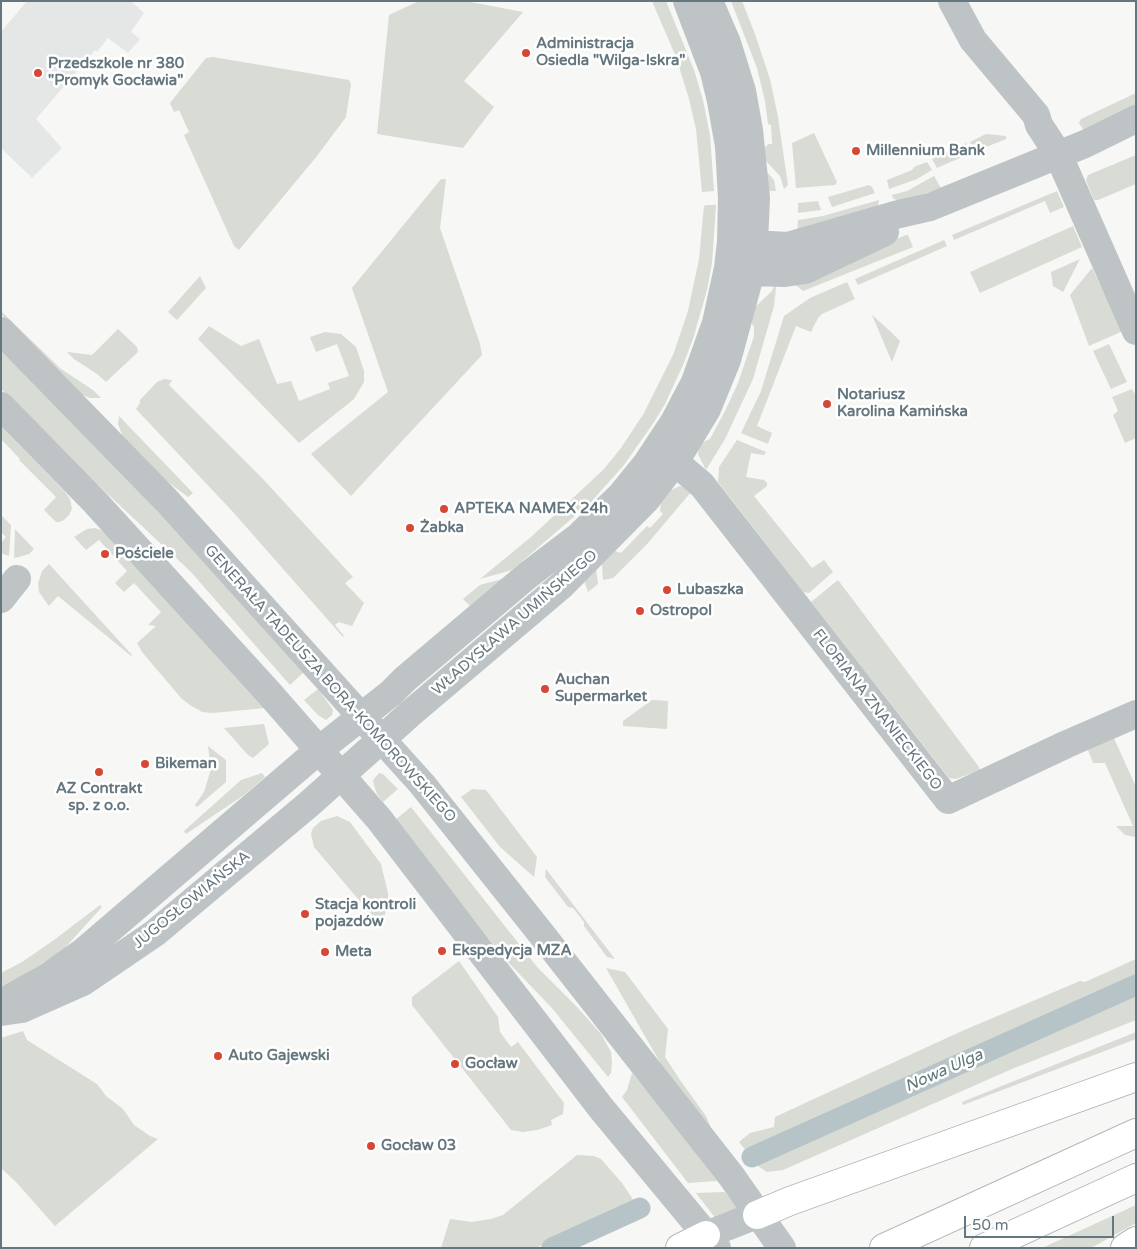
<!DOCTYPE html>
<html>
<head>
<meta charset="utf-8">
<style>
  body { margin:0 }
  #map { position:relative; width:1137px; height:1249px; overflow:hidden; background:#f7f7f5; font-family:"Varela Round",sans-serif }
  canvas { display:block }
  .frame { position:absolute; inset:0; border:2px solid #64767e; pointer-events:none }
  .scale { position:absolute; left:964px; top:1216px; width:150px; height:22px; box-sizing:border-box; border:2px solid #64767e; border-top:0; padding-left:6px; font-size:15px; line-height:18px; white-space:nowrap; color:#64767e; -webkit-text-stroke:4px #fff; paint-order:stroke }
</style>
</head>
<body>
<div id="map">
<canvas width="1137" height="1249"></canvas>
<div class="frame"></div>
<div class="scale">50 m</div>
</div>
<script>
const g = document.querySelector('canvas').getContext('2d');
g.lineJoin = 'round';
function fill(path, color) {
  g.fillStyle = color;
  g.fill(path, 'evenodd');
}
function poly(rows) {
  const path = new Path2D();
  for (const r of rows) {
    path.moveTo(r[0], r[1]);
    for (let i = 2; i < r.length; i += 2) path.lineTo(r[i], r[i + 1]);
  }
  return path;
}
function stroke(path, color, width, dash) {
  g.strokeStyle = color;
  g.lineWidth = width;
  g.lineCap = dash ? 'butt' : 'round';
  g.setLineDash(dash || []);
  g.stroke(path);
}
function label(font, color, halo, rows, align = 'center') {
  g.font = font + ' "Varela Round",sans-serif';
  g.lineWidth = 5;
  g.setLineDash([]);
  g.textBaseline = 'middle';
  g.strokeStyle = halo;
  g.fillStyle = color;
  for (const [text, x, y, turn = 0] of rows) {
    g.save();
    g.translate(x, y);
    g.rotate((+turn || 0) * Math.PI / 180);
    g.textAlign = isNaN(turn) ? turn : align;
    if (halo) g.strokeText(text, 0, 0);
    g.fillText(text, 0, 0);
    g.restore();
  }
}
fill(poly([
  [27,1,131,1,144,13,131,32,140,39,128,53,108,38,97,52,95,50,36,119,62,148,32,178,1,148,1,32]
]), '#e5e7e6');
fill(poly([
  [419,1,465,1,523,12,464,81,494,107,463,148,377,134,389,15],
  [652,1,666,1,694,70,703,100,710,135,714,191,702,192,696,129,689,99,676,57],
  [731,1,742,1,755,34,770,79,778,117,788,185,784,189,780,176,766,161,765,156,764,149,768,144,772,144,771,125,768,124,765,101,757,68],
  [213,57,349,80,351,84,346,117,317,156,239,250,234,246,184,135,189,132,179,110,174,112,170,103,206,58],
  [1136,93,1136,106,1084,131,1079,123,1081,119],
  [814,133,837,182,835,185,796,188,792,143],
  [986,134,1006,136,1006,139,974,152,970,142],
  [966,143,971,153,937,168,932,159],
  [1136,155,1136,184,1098,200,1094,200,1086,180,1088,175],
  [927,162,932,170,917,179,889,189,887,180,912,170,914,167],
  [767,172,774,180,776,191,762,191],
  [934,176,941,188,902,201,896,200,893,198,892,195,907,191],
  [441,179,446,179,440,228,480,344,482,355,351,496,311,454,388,392,352,288],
  [869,185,872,187,875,193,832,207,828,197],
  [1057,191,1064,207,1050,213,1045,201,954,240,952,235],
  [879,200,878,207,797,236,798,220,823,216],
  [818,201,821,210,798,213,798,203],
  [706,205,716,205,712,263,707,290,693,339,683,365,665,404,654,422,624,465,591,502,512,570,480,579,531,537,604,469,621,448,644,413,673,355,688,311,699,259,704,206],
  [1073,226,1082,247,980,293,970,272],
  [906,235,908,235,913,247,803,291,790,280,805,278],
  [944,240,947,246,858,285,855,279],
  [1080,259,1063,292,1053,286,1051,272],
  [1092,268,1123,331,1089,346,1070,295],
  [200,276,206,288,177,320,168,312],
  [847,282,855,299,822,314,818,318,811,332,796,326,757,426,772,433,768,444,741,433,761,391,784,316,810,298],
  [775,284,776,287,774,306,753,379,725,439,706,470,698,454,699,445,701,443,710,439,726,409,738,383,754,336,754,327,751,322,753,309,772,291],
  [1,311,61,369,93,390,101,398,90,398,80,394,1,314],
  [872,315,891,332,900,341,892,362],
  [209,326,241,346,259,339,277,384,291,381,299,401,330,389,328,383,349,376,337,344,316,352,310,337,325,332,341,334,356,347,364,371,364,382,354,399,299,443,198,339],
  [118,329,137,347,138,352,106,382,97,374,74,359,67,352,92,355],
  [1109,344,1127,382,1111,389,1093,351],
  [1,351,147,500,304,672,290,685,190,571,67,456,1,389],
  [164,379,172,380,169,385,263,479,353,577,345,583,364,603,352,626,339,622,335,625,344,636,343,637,233,512,136,409,140,403,140,400,157,382],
  [1132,389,1136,396,1136,438,1125,443,1113,415,1118,411,1112,397],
  [119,416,193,493,188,497,160,476,123,437,118,424],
  [1,426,65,492,70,499,72,509,69,515,64,520,60,522,56,522,44,510,56,497,19,460,20,459,1,439],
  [737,440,766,452,764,455,751,453,746,477,764,480,767,483,767,486,754,496,812,568,824,560,833,572,809,593,803,592,718,482,719,467],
  [680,486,692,491,648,543,613,578,603,580,602,563,615,551,621,553,647,526,650,528,663,514,660,511,661,501,669,491],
  [1,515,11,525,9,556,1,553,1,543,6,537,1,532],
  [95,528,104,531,265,708,213,713,202,712,190,705,181,698,142,652,137,643,156,626,148,625,161,612,134,583,124,592,115,583,127,571,99,540,86,550,74,537,87,529],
  [15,529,34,549,29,554,19,557,14,558],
  [49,564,132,655,131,656,58,596,49,606,39,592,38,583,42,571],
  [596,568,598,584,588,592,584,580],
  [502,579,470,606,463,599,480,585],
  [838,580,979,767,980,770,956,779,949,778,811,602],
  [318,689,333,710,332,715,326,720,318,715,304,700],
  [652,700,668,701,667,729,623,726,623,721],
  [264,724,269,744,253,758,248,755,224,728],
  [1113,736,1136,787,1136,837,1125,835,1116,826,1133,826,1105,763,1093,763,1086,745],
  [208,746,226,760,226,782,197,807,195,805,204,792,211,769],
  [262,773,265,777,244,795,186,834,184,831,241,780],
  [379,773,383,774,398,789,383,802,377,794,374,785,373,780],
  [472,789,486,790,537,857,534,877,500,847,461,797],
  [411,807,538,968,577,1007,601,1034,611,1052,612,1062,611,1073,608,1077,551,1007,505,959,395,820],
  [337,816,350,822,381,864,388,893,388,904,383,921,375,919,314,847,311,834,313,828,321,821],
  [546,869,615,959,607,957,584,926,584,922,573,908,568,907,545,877],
  [100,905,102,907,64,949,51,958,1,988,1,973,22,962,54,940],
  [1136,959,1136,977,748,1153,739,1142,750,1133,774,1127,775,1117,816,1098,962,1031,1080,981,1085,982],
  [459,961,498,1017,500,1032,511,1047,518,1042,564,1103,563,1114,551,1120,552,1125,537,1130,523,1132,511,1130,412,1005,412,997],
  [606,968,625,972,668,1029,665,1057,680,1080,706,1116,715,1137,666,1073],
  [1136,991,1136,1020,1012,1069,783,1170,767,1172,758,1166,755,1162],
  [23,1031,27,1040,97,1084,106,1096,123,1109,134,1125,150,1136,158,1139,55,1226,16,1182,1,1168,1,1038],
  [1136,1032,1136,1039,963,1105,962,1102],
  [632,1073,658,1104,717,1181,688,1183,622,1097,627,1090],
  [577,1155,594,1156,601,1159,622,1183,636,1204,536,1248,441,1248,450,1219,472,1222,491,1219,503,1215],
  [725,1192,739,1209,716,1219,696,1193],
  [1136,1205,1136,1223,1091,1248,1042,1248]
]), '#d8dcd4');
stroke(poly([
  [752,1157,1136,985],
  [552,1248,640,1208]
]), '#b7c4c7', 21);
const major = poly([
  [757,1215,790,1201,1136,1077],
  [680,1248,706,1235],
  [884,1248,1136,1133],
  [984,1248,1136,1178],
  [1125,1248,1136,1241]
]);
stroke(major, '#b2b8bb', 30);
stroke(poly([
  [952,1,973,40,1036,115,1039,125,1058,154,1136,331],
  [736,243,788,246,895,215,930,207,1085,144,1136,119],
  [734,269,751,272,785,273,805,270,885,232],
  [1,331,166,500,422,784,543,936,732,1177,782,1248],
  [1,406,95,502,269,693,379,819,601,1108,717,1248],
  [675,462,702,485,948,800,1067,744,1136,714],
  [1,599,17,579],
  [12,997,49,976,83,952,319,750,391,693,405,679,528,575,578,537,621,495,647,463,674,422,695,382,716,323,728,268,731,242,732,198,729,146,721,101,714,72,687,1],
  [1,1012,22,1009,83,982,155,933,309,804,412,712,562,585,646,500,675,462,707,409,727,360,751,272,754,244,756,198,749,130,742,91,727,43,709,1],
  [706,1235,757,1215]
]), '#bec4c6', 28);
stroke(major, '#fff', 28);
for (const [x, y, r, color] of [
  [526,53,5,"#d74735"],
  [38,73,5,"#d74735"],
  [856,151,5,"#d74735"],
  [827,404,5,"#d74735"],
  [444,509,5,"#d74735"],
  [410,528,5,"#d74735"],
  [105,554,5,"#d74735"],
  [667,590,5,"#d74735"],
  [640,611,5,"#d74735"],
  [545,689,5,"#d74735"],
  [145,764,5,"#d74735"],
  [99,772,5,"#d74735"],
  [305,914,5,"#d74735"],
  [442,951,5,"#d74735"],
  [325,952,5,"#d74735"],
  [218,1056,5,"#d74735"],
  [455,1064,5,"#d74735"],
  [371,1146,5,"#d74735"]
]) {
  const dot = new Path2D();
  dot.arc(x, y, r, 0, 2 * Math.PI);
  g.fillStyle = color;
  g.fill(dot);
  stroke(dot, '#fff', 2);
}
label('bold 15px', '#64767e', '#fff', [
  ["Administracja",536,44],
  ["Osiedla \"Wilga-Iskra\"",536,61],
  ["Przedszkole nr 380",48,64],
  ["\"Promyk Gocławia\"",48,81],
  ["Millennium Bank",866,151],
  ["Notariusz",837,395],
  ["Karolina Kamińska",837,412],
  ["APTEKA NAMEX 24h",454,509],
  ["Żabka",420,528],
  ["Pościele",115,554],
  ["Lubaszka",677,590],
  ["Ostropol",650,611],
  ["Auchan",555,680],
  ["Supermarket",555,697],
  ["Bikeman",155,764],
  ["AZ Contrakt",99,789,"center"],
  ["sp. z o.o.",99,806,"center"],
  ["Stacja kontroli",315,905],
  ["pojazdów",315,922],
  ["Ekspedycja MZA",452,951],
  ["Meta",335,952],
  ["Auto Gajewski",228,1056],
  ["Gocław",465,1064],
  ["Gocław 03",381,1146]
], 'left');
label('15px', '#64767e', '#fff', [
  ["WŁADYSŁAWA UMIŃSKIEGO",515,623,-41],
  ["GENERAŁA TADEUSZA BORA-KOMOROWSKIEGO",330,684,48],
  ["FLORIANA ZNANIECKIEGO",877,710,52],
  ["JUGOSŁOWIAŃSKA",192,900,-39]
]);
label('italic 16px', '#5f7578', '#fff', [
  ["Nowa Ulga",944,1071,-24]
]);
</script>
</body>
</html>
